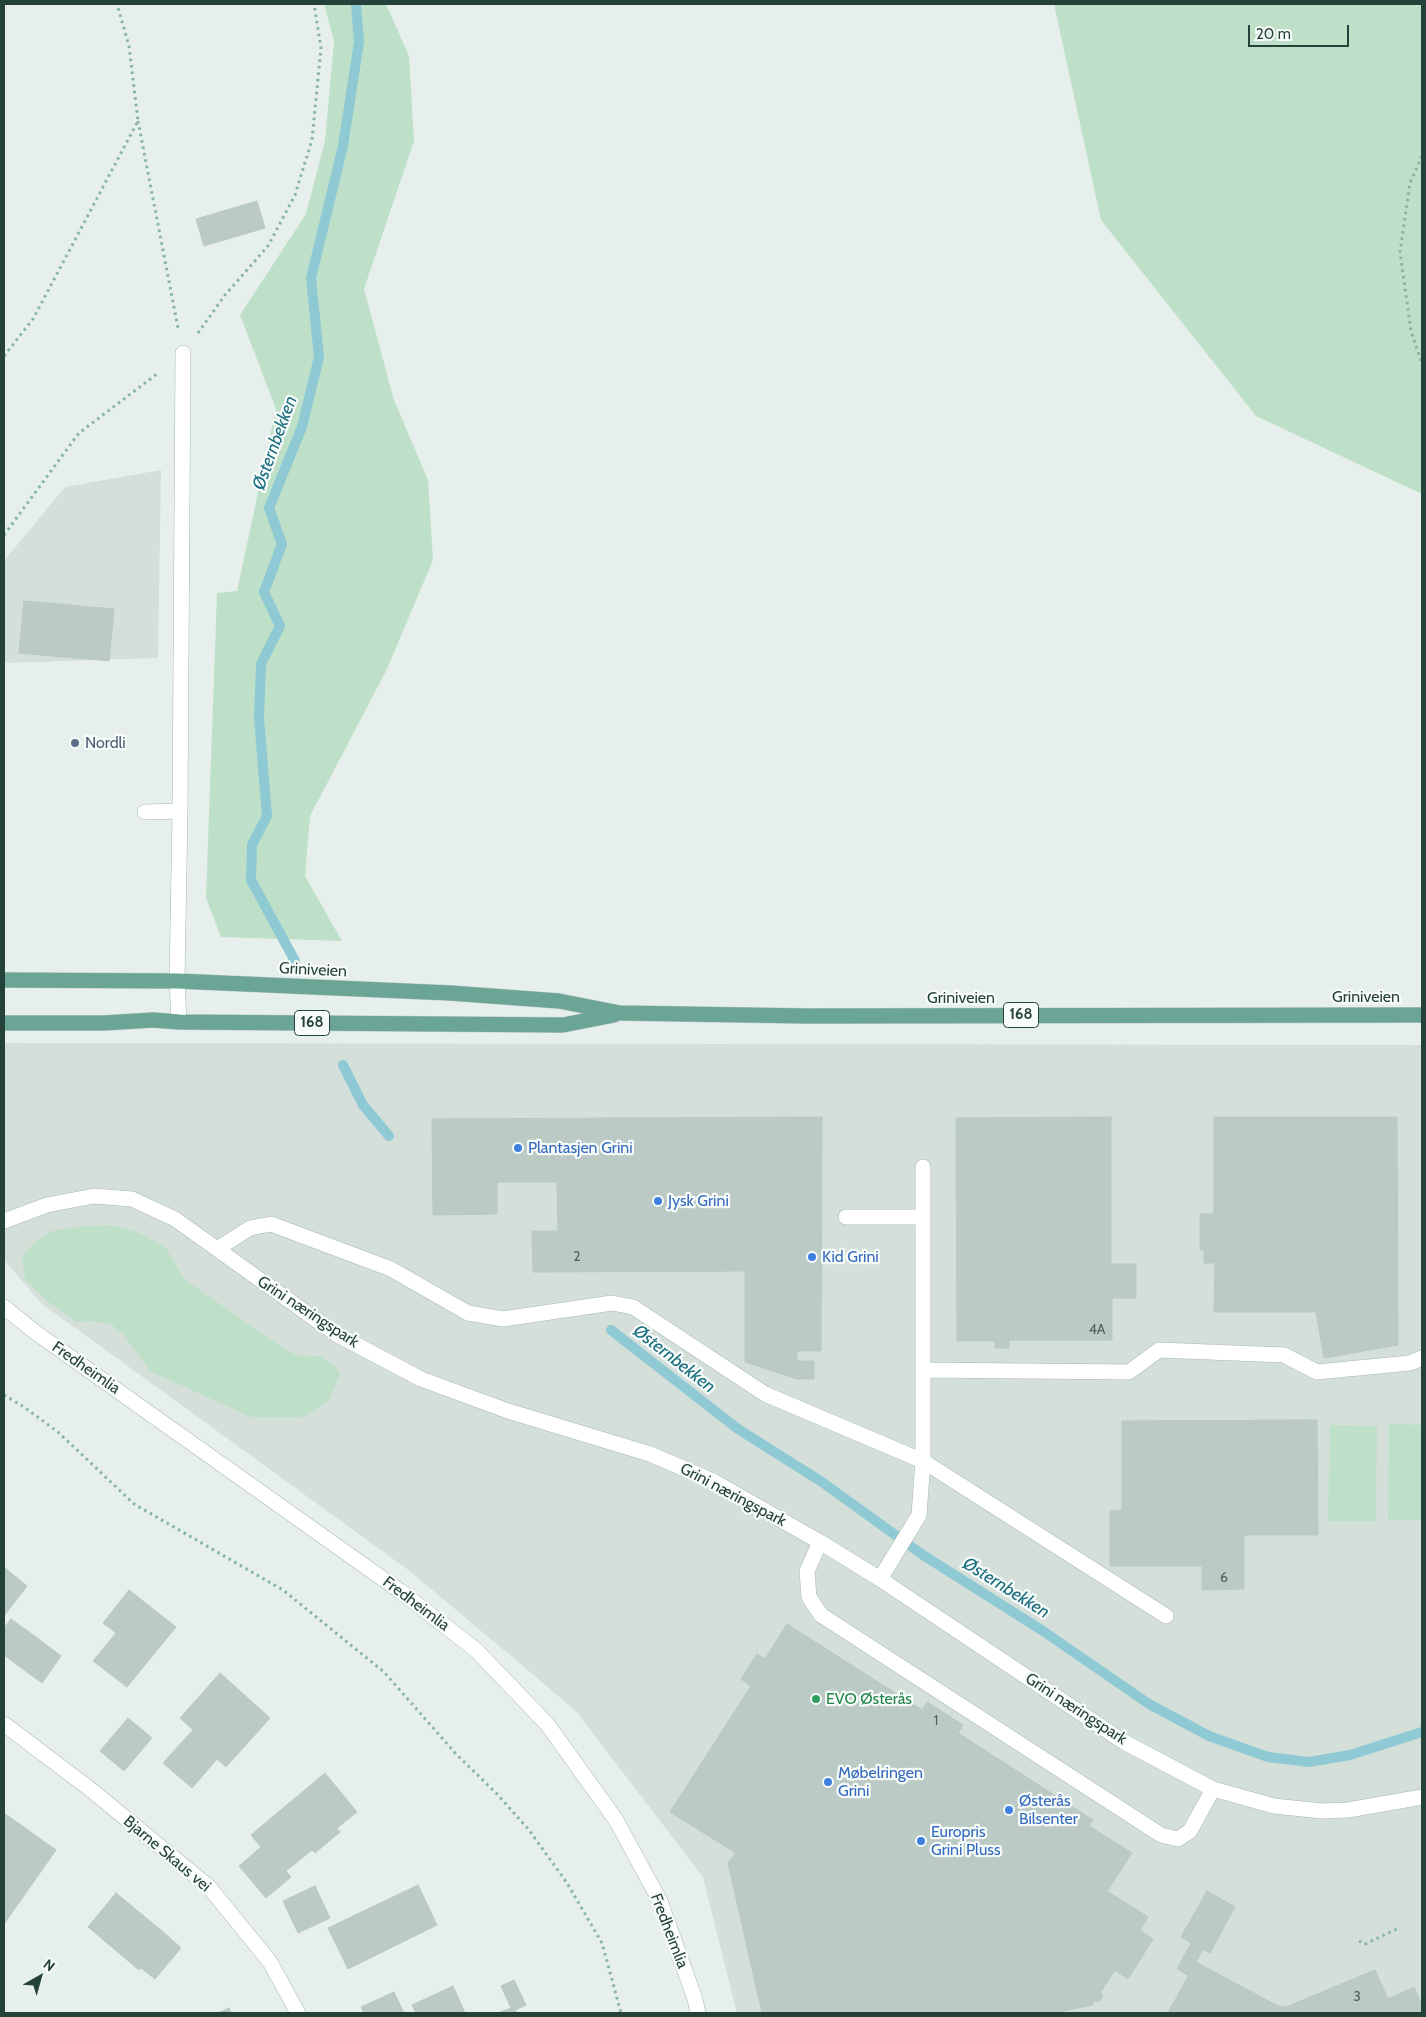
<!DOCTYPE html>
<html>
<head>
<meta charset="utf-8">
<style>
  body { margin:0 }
  #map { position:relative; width:1426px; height:2017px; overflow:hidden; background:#e6efeb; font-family:Cabin,sans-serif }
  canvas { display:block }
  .frame { position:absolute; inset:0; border:5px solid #24423a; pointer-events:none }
  .north { position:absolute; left:15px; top:1952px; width:50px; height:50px; -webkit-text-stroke:4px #f7fbf9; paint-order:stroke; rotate:38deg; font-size:14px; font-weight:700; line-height:20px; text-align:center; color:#24423a }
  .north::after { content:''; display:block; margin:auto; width:18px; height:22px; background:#24423a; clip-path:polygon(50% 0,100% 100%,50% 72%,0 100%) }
  .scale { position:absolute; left:1248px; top:25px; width:101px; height:22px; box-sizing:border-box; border:2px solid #24423a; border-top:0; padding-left:6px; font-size:15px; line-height:18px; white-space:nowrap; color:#24423a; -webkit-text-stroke:4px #f7fbf9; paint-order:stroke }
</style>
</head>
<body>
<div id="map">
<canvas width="1426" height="2017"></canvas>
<div class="frame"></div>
<div class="north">N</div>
<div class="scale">20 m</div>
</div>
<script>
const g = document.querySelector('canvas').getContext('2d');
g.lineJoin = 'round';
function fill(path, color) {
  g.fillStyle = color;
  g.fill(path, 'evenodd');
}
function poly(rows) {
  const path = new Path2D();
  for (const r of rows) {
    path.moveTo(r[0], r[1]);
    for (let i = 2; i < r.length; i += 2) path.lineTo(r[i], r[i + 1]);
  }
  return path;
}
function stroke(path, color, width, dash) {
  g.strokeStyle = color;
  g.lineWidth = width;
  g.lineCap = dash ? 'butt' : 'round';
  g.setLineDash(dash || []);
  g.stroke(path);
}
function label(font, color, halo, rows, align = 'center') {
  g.font = font + ' Cabin,sans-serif';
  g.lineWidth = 4.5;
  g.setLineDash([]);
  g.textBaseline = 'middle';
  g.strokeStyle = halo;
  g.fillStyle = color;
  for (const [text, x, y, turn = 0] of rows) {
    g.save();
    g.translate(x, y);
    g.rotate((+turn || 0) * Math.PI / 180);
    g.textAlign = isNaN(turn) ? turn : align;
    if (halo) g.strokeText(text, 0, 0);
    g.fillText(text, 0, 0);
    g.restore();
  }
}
fill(poly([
  [161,470,158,658,4,663,4,561,65,487],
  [4,1043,1422,1045,1422,2013,737,2013,703,1877,575,1710,411,1572,41,1303,4,1260]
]), '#d4dfda');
fill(poly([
  [324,4,386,4,409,56,414,141,364,289,394,400,428,480,433,560,387,669,310,816,305,876,342,941,221,937,206,898,217,593,237,591,276,409,240,315,306,214,325,141,334,41],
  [1054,4,1422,4,1422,494,1256,416,1101,220],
  [112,1225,140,1233,166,1248,185,1280,276,1343,296,1355,319,1356,334,1365,340,1374,328,1402,302,1417,251,1417,150,1371,124,1335,112,1325,92,1321,77,1322,45,1299,25,1279,22,1258,34,1242,52,1231,83,1226],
  [1389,1424,1422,1425,1422,1520,1388,1520],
  [1330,1425,1377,1426,1376,1521,1328,1521]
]), '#bfe0c8');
stroke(poly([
  [295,961,251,880,252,845,267,816,259,718,261,664,280,626,264,592,282,544,269,508,302,427,319,357,311,278,343,146,359,42,356,4],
  [343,1065,363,1105,389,1136],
  [611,1330,738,1429,822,1482,923,1555,1043,1631,1149,1704,1209,1736,1268,1757,1309,1762,1350,1755,1422,1732]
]), '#8ec9d4', 10);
const building = poly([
  [257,201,265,228,204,246,196,219,257,201],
  [24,601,114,609,109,661,19,653,24,601],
  [822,1117,821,1351,797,1351,797,1361,814,1361,814,1379,797,1379,745,1362,745,1271,533,1272,532,1231,558,1231,557,1182,497,1182,497,1214,433,1215,432,1119,822,1117],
  [1111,1117,1111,1264,1136,1264,1136,1298,1112,1298,1112,1340,1009,1340,1009,1348,995,1348,995,1341,957,1341,956,1118,1111,1117],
  [1214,1117,1397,1117,1398,1345,1324,1358,1316,1312,1214,1312,1215,1263,1204,1263,1204,1250,1200,1250,1200,1214,1214,1214,1214,1117],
  [1317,1420,1318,1535,1244,1535,1244,1589,1202,1590,1202,1566,1110,1566,1110,1511,1122,1510,1122,1421,1317,1420],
  [4,1567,27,1586,4,1616,4,1567],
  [129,1590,176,1627,127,1687,93,1661,116,1633,103,1623,129,1590],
  [11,1619,36,1637,16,1664,4,1655,4,1628,11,1619],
  [787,1624,922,1710,927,1702,963,1725,958,1733,1093,1820,1089,1826,1132,1853,1107,1891,1148,1917,1140,1930,1153,1939,1128,1979,1115,1970,1100,1993,1103,1995,1099,2002,1095,2000,1092,2005,1054,2013,762,2013,728,1863,736,1853,670,1812,751,1686,741,1679,757,1654,765,1659,787,1624],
  [36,1637,61,1656,42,1683,16,1664,36,1637],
  [220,1673,270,1718,226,1767,217,1759,192,1788,163,1763,193,1730,180,1718,220,1673],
  [128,1718,152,1738,124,1771,100,1751,128,1718],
  [325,1773,357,1812,337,1828,340,1832,315,1853,312,1850,286,1871,291,1877,266,1898,239,1866,261,1847,251,1835,325,1773],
  [4,1813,56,1850,4,1924,4,1813],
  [418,1885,437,1925,348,1969,328,1928,418,1885],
  [315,1886,330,1918,298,1933,283,1901,315,1886],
  [1207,1891,1235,1907,1210,1953,1203,1949,1189,1976,1177,1969,1191,1943,1181,1937,1207,1891],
  [116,1893,168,1936,139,1970,88,1927,116,1893],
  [168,1936,181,1948,155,1979,141,1968,168,1936],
  [1196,1962,1278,2006,1286,2007,1375,1970,1388,1999,1414,1987,1422,2006,1422,2013,1168,2013,1196,1962],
  [514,1980,526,2005,515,2010,516,2013,498,2013,511,2008,501,1986,514,1980],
  [453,1986,465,2013,416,2013,412,2005,453,1986],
  [394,1992,404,2013,364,2013,361,2007,394,1992],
  [229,2008,231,2013,218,2013,229,2008]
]);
fill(building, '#bbcac4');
stroke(building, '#b8c9c2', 1);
const minor = poly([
  [145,812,180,811],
  [179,1022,177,981,180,811,183,353],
  [846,1217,923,1217],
  [4,1221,47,1205,94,1196,132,1199,175,1219,336,1334,421,1379,508,1411,650,1454,713,1481,820,1542,880,1579,1124,1742,1213,1789,1274,1806,1322,1811,1348,1810,1422,1797],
  [217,1249,250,1228,271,1224,391,1269,468,1313,503,1319,612,1303,633,1307,765,1394,923,1461,1166,1616],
  [4,1307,35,1332,400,1591,476,1650,547,1724,616,1820,660,1901,695,1999,698,2013],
  [923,1370,1129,1372,1159,1350,1284,1355,1317,1372,1410,1363,1422,1358],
  [820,1542,807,1571,809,1597,821,1615,1161,1835,1178,1839,1190,1831,1213,1789],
  [880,1579,919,1515,923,1461,923,1167],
  [4,1724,90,1789,209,1887,270,1962,298,2013]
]);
const major = poly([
  [4,980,177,981,450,993,559,1001,620,1013,807,1016,1422,1015],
  [4,1023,104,1023,153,1020,179,1022,563,1025,614,1015]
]);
stroke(minor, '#a8b8b2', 16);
stroke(major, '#c2cac8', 16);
stroke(poly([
  [138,121,178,328],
  [1422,156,1410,183,1400,252,1411,331,1422,364],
  [198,333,225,295,268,246,295,195,312,140,321,48,314,4],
  [4,356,33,319,138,121,129,46,117,4],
  [4,535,79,433,157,374],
  [4,1395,24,1407,58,1432,134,1504,283,1590,384,1672,456,1754,497,1794,529,1830,567,1883,602,1943,621,2013],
  [1359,1941,1365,1944,1399,1928]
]), '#86b3a5', 3, [2.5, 4]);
stroke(minor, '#fff', 15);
stroke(major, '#6aa596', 15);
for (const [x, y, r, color] of [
  [75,743,5,"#5c6f8a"],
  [518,1148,5,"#3f7fe0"],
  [658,1201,5,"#3f7fe0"],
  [812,1257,5,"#3f7fe0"],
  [816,1699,5,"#2e9e5b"],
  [828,1782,5,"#3f7fe0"],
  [1009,1810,5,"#3f7fe0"],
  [921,1841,5,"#3f7fe0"]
]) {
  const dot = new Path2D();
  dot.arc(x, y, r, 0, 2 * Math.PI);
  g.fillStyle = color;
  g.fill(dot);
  stroke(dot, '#f7fbf9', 2);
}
label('14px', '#4a645c', null, [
  ["2",577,1257],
  ["4A",1097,1330],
  ["6",1224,1578],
  ["1",936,1721],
  ["3",1357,1997]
]);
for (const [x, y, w] of [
  [1021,1015,35],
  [312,1023,35]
]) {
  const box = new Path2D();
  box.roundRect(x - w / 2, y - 12.5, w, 25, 4);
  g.fillStyle = '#f7fbf9';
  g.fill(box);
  stroke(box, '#24423a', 1);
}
label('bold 15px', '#24423a', null, [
  ["168",1021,1015],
  ["168",312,1023]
]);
label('16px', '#4e5e75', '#f7fbf9', [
  ["Nordli",85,743]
], 'left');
label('16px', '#24423a', '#f7fbf9', [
  ["Griniveien",313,970,3],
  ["Griniveien",1366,997],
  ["Griniveien",961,998],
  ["Grini næringspark",308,1312,33],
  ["Fredheimlia",86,1368,35],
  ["Grini næringspark",733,1495,28],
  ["Fredheimlia",416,1604,37],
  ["Grini næringspark",1076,1709,33],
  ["Bjarne Skaus vei",167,1854,40],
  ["Fredheimlia",669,1931,69]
]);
label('16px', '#366cbe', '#f7fbf9', [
  ["Plantasjen Grini",528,1148],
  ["Jysk Grini",668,1201],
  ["Kid Grini",822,1257],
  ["Møbelringen",838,1773],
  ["Grini",838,1791],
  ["Østerås",1019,1801],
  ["Bilsenter",1019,1819],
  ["Europris",931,1832],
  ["Grini Pluss",931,1850]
], 'left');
label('16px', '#27864d', '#f7fbf9', [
  ["EVO Østerås",826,1699]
], 'left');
label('italic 18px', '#1c6f80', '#f7fbf9', [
  ["Østernbekken",275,443,-70],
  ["Østernbekken",674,1359,38],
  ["Østernbekken",1006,1588,32]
]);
</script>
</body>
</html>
